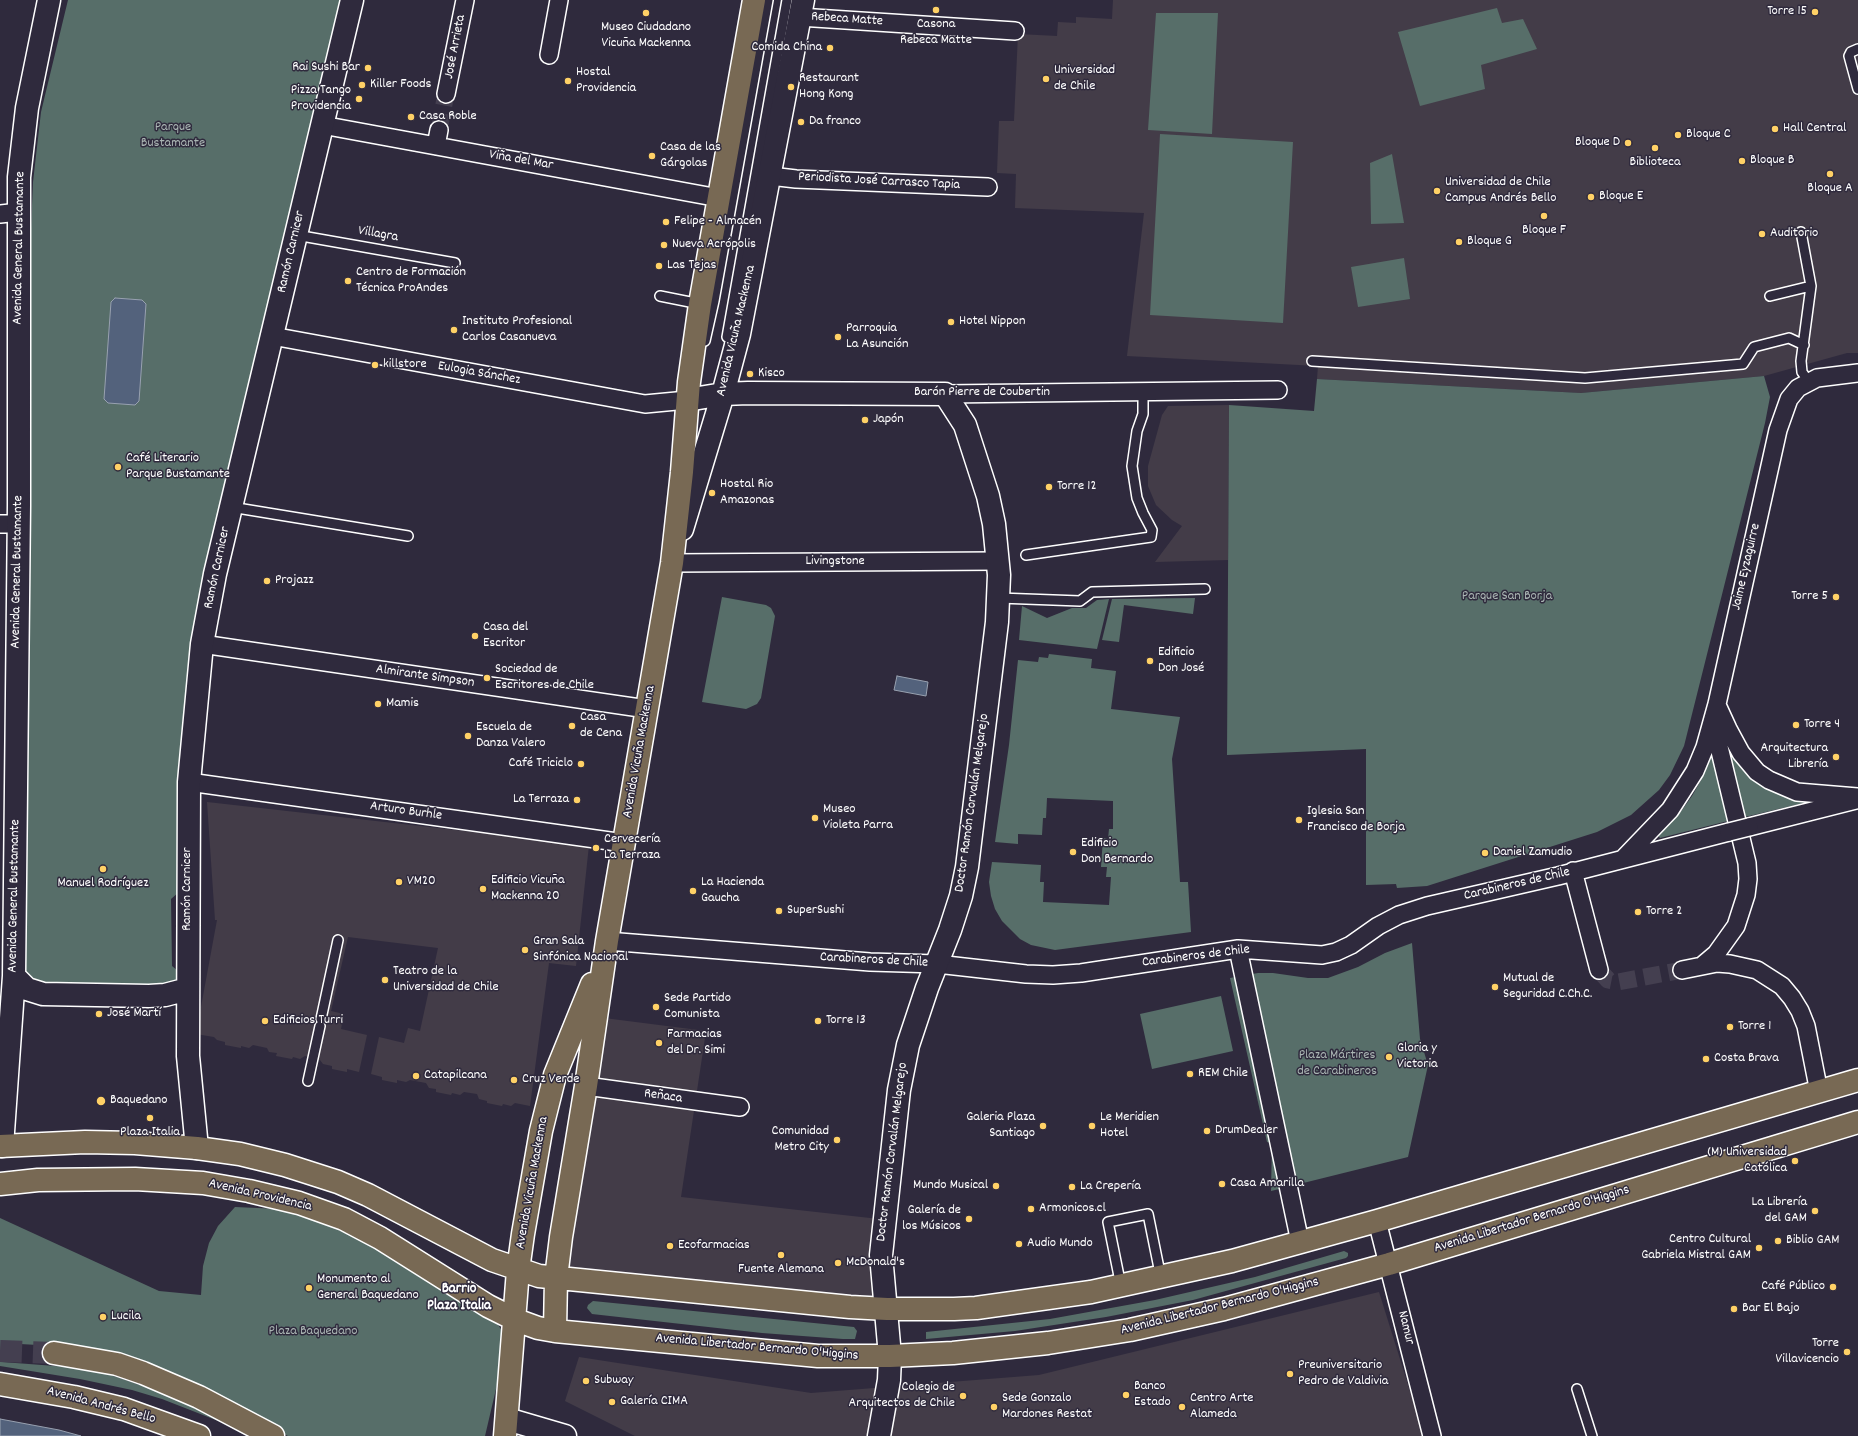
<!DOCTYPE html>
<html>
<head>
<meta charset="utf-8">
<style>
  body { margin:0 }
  canvas { display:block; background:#2f2a3d }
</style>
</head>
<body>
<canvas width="1858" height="1436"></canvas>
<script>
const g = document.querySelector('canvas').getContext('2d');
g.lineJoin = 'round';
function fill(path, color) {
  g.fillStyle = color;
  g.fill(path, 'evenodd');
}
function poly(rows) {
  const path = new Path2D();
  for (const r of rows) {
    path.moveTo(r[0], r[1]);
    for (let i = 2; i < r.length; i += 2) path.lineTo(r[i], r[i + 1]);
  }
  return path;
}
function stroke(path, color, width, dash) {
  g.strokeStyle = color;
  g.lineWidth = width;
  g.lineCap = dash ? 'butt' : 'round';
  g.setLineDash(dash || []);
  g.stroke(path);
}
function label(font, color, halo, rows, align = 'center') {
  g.font = font + ' Dekko,sans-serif';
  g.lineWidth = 3;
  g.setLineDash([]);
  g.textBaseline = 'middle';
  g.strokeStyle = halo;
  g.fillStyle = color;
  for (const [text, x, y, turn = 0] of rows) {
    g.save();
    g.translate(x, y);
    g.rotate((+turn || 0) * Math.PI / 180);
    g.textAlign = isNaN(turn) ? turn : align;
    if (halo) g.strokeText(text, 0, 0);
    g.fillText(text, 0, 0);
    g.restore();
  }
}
fill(poly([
  [1113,0,1858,0,1858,353,1847,353,1764,376,1581,393,1317,379,1318,366,1127,356,1144,213,1015,208,1016,174,997,173,999,121,1014,121,1018,34,1057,36,1058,22,1076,23,1076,17,1112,19],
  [1229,405,1228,560,1155,562,1182,526,1172,520,1156,505,1148,486,1148,466,1162,415,1168,406],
  [207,802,589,845,576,966,549,963,530,1106,515,1103,511,1106,503,1104,502,1106,487,1103,487,1101,479,1099,477,1094,464,1092,460,1095,452,1093,451,1095,436,1092,436,1089,429,1088,426,1083,410,1080,406,1082,397,1080,397,1083,382,1080,382,1077,371,1074,379,1037,404,1043,408,1028,420,1031,438,948,348,937,331,1011,344,1014,341,1029,367,1035,359,1072,347,1069,347,1072,332,1069,332,1066,323,1064,320,1060,305,1056,300,1059,293,1057,292,1059,276,1056,277,1053,269,1052,267,1048,253,1045,249,1048,241,1046,241,1048,225,1045,225,1042,217,1040,214,1037,196,1034,217,920,215,920],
  [604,1018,706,1031,681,1197,879,1219,876,1298,565,1267],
  [1379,1292,1424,1436,635,1436,565,1401,579,1357,811,1393,1039,1375]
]), '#433c48');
fill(poly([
  [68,0,343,0,190,654,186,708,179,892,171,899,172,966,178,971,179,980,174,986,39,986,24,972,30,252,33,182,41,112],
  [1497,8,1502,23,1523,19,1537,49,1481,65,1485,89,1420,106,1398,32],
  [1156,13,1218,13,1212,134,1148,130],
  [1160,134,1293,142,1283,323,1150,315],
  [1392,154,1404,223,1371,224,1370,163],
  [1404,258,1410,299,1358,307,1351,267],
  [1764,376,1770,397,1765,423,1684,746,1670,775,1659,790,1631,815,1597,832,1427,886,1397,888,1396,884,1366,885,1366,749,1227,755,1229,405,1314,411,1317,379,1581,393],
  [722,597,766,605,771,608,775,616,761,698,757,704,746,709,702,702],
  [1195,598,1193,614,1124,605,1119,642,1102,640,1112,599],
  [1109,599,1097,649,1019,640,1022,606,1047,618,1072,608,1086,608,1097,600],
  [1049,654,1092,659,1091,668,1116,671,1111,709,1180,717,1172,759,1180,882,1188,882,1191,932,1055,950,1031,945,1020,939,1002,921,995,909,991,896,989,882,992,862,1041,865,1040,882,1044,882,1043,902,1109,905,1111,877,1106,877,1107,867,1101,867,1103,838,1108,839,1109,829,1113,829,1113,801,1047,798,1046,818,1043,818,1042,835,1018,834,1018,844,995,842,1009,745,1018,660,1038,662,1039,657,1048,658],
  [1729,749,1744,771,1756,782,1769,790,1797,800,1812,801,1745,817],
  [1711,752,1728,821,1660,838,1657,834,1682,810,1692,796,1700,782],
  [1412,943,1420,1039,1428,1065,1408,1157,1271,1191,1272,1143,1267,1142,1230,978,1258,973,1273,973,1308,978,1328,978,1358,967,1385,953],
  [1221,996,1233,1051,1152,1069,1140,1014],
  [235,1207,280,1209,335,1228,392,1253,494,1318,502,1331,503,1359,485,1436,288,1436,240,1411,56,1346,2,1343,2,1362,82,1368,111,1375,169,1395,192,1405,226,1424,162,1399,132,1390,80,1379,0,1366,0,1218,159,1291,201,1295,203,1266,209,1243,218,1226],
  [1344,1251,1348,1253,1348,1256,1346,1258,1193,1300,1106,1317,1015,1331,926,1339,926,1332,1050,1319,1155,1300,1255,1277],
  [593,1301,854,1327,857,1331,855,1339,843,1339,762,1333,592,1314,587,1308,588,1305]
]), '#576e69');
const water = poly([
  [115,298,142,300,146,304,139,401,135,405,108,403,104,399,111,302,115,298],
  [897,676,928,682,926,696,894,690,897,676],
  [0,1419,59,1430,81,1436,0,1436,0,1419]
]);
fill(water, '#53627c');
stroke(water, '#98a1b0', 1);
stroke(poly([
  [439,130,446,94],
  [1599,970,1608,980,1618,982,1682,970]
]), '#443f50', 17, [17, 8]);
stroke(poly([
  [0,1351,54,1353]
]), '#443f50', 22, [22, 11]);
const lane = poly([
  [1858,49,1851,52,1849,56,1858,89],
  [1801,232,1811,286,1801,361,1802,372,1809,382],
  [296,235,455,263],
  [660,296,700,304],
  [1770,296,1811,286],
  [727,337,787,0],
  [705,341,714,301,768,0],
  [1312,361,1585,378,1743,364,1754,347,1789,338,1804,345],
  [231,507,408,536],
  [1026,555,1151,537,1152,530,1143,513,1137,498,1132,466,1137,431,1143,414,1143,392],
  [999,598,1080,601,1092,592,1205,589],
  [321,1019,338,940],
  [308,1081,320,1026],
  [1121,1286,1108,1222,1148,1214,1161,1278],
  [1577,1389,1592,1436]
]);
const street = poly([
  [799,17,1015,31],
  [549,55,559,0],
  [446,94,465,0],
  [322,125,719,198],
  [436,146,439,130],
  [770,176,796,179,988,187],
  [0,214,19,212],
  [272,336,645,404,687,400],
  [945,394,1278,390],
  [0,524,19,524],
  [672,563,998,561],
  [202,644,647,709],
  [1717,705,1728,729,1741,753,1757,772,1769,780,1797,792,1858,797],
  [189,782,624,843],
  [1749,827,1856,800],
  [1623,859,1670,810,1695,771,1705,747,1717,704,1778,430,1789,399,1798,388,1817,378,1858,373],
  [1573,871,1599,970],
  [607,941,870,962,937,964,1026,974,1053,975,1081,973,1238,949,1322,955,1336,952,1351,945,1378,926,1399,915,1427,906,1558,876,1729,832],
  [1238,949,1300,1242],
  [1703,965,1716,954,1736,926,1746,895,1748,879,1747,863,1713,722],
  [1682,970,1717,963,1730,964,1757,970,1782,986,1792,998,1800,1011,1806,1026,1819,1092],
  [586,1086,740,1107],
  [1377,1221,1432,1436]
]);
const secondary = poly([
  [687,400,723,394,748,393,945,394,965,425,988,496,994,524,999,575,997,622,967,867,961,896,950,930,927,988,908,1045,899,1090,881,1255,890,1356,889,1380,879,1436],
  [682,529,723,394,739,334,803,0],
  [14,976,27,989,43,994,149,996,165,995,188,989],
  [2,1146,14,976,19,505,19,177,27,108,49,0],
  [197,1148,188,1056,189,782,202,644,215,574,352,0],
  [507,1419,565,1436]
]);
const primary = poly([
  [0,1146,85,1142,135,1143,197,1148,240,1154,285,1165,338,1182,368,1195,492,1260,539,1276,850,1307,887,1309,954,1309,976,1308,1091,1292,1232,1261,1377,1221,1858,1080],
  [0,1184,38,1180,135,1179,203,1183,249,1191,299,1203,344,1219,380,1238,488,1306,516,1320,538,1328,555,1331,818,1356,890,1356,953,1353,1048,1343,1130,1330,1224,1309,1389,1264,1858,1122],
  [555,1331,556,1278,561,1237,586,1086,607,941,672,563,682,472,689,382,700,304,754,0],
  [0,1384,74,1397,124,1409,199,1436],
  [505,1436,518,1270,523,1234,541,1131,555,1075,592,984]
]);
const highway = poly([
  [54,1353,117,1364,143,1373,199,1397,273,1436]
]);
stroke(lane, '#fff', 12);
stroke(street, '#fff', 20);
stroke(secondary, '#fff', 25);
stroke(primary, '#fff', 25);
stroke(highway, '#fff', 25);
stroke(lane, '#2f2a3d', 9);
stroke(street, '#2f2a3d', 17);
stroke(secondary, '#2f2a3d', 22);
stroke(primary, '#786954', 22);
stroke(highway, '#786954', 22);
const streetBridge = poly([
  [1729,832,1749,827]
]);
stroke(streetBridge, '#fff', 20, []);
stroke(streetBridge, '#2f2a3d', 17);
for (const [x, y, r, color] of [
  [936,10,4,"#ffd166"],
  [1815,12,4,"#ffd166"],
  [646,13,4,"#ffd166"],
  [830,48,4,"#ffd166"],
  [368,68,4,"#ffd166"],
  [1046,79,4,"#ffd166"],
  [568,81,4,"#ffd166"],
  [362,85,4,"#ffd166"],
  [791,87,4,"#ffd166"],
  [359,99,4,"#ffd166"],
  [411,117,4,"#ffd166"],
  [801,122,4,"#ffd166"],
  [1775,129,4,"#ffd166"],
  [1678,135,4,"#ffd166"],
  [1628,143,4,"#ffd166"],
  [1655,148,4,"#ffd166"],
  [652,156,4,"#ffd166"],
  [1742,161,4,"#ffd166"],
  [1830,174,4,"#ffd166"],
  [1437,191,4,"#ffd166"],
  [1591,197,4,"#ffd166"],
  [1544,216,4,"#ffd166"],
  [666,222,4,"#ffd166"],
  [1762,234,4,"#ffd166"],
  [1459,242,4,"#ffd166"],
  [664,245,4,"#ffd166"],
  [659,266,4,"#ffd166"],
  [348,281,4,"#ffd166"],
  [951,322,4,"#ffd166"],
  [454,330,4,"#ffd166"],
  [838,337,4,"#ffd166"],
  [375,365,4,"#ffd166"],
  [750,374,4,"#ffd166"],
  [865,420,4,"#ffd166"],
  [118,467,4,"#ffd166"],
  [1049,487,4,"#ffd166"],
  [712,493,4,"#ffd166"],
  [267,581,4,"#ffd166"],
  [1836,597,4,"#ffd166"],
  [475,636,4,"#ffd166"],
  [1150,661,4,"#ffd166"],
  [487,678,4,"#ffd166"],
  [378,704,4,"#ffd166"],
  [1796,725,4,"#ffd166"],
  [572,726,4,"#ffd166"],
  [468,736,4,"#ffd166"],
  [1836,757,4,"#ffd166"],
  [581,764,4,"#ffd166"],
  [577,800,4,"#ffd166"],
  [815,818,4,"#ffd166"],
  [1299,820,4,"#ffd166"],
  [596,848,4,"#ffd166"],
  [1073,852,4,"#ffd166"],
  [1485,853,4,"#ffd166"],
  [103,869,4,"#ffd166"],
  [399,882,4,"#ffd166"],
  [483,889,4,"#ffd166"],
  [693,891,4,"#ffd166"],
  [779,911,4,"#ffd166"],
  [1638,912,4,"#ffd166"],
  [525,950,4,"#ffd166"],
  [385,980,4,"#ffd166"],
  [1495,987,4,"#ffd166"],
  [656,1007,4,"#ffd166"],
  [99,1014,4,"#ffd166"],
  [265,1021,4,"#ffd166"],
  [818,1021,4,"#ffd166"],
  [1730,1027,4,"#ffd166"],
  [659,1043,4,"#ffd166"],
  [1389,1057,4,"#ffd166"],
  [1706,1059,4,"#ffd166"],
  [1190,1074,4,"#ffd166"],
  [416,1076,4,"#ffd166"],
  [514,1080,4,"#ffd166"],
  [101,1101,5,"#ffd166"],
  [150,1118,4,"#ffd166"],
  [1043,1126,4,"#ffd166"],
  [1092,1126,4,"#ffd166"],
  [1207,1131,4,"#ffd166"],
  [837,1140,4,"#ffd166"],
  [1795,1161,4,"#ffd166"],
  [1222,1184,4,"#ffd166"],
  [996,1186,4,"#ffd166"],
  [1072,1187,4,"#ffd166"],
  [1031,1209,4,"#ffd166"],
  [1815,1211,4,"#ffd166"],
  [969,1219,4,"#ffd166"],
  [1778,1241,4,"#ffd166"],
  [1019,1244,4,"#ffd166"],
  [670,1246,4,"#ffd166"],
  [1759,1248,4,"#ffd166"],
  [781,1255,4,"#ffd166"],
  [838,1263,4,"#ffd166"],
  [1833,1287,4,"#ffd166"],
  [309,1288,4,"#ffd166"],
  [1734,1309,4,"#ffd166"],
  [103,1317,4,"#ffd166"],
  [1847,1352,4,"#ffd166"],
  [1290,1374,4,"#ffd166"],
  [586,1381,4,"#ffd166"],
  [1126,1395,4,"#ffd166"],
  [963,1396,4,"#ffd166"],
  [612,1402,4,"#ffd166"],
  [994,1407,4,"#ffd166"],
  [1182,1407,4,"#ffd166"]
]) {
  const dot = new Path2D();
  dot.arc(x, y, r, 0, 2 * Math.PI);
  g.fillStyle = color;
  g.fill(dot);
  stroke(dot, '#2f2a3d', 1.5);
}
label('14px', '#fff', '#2f2a3d', [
  ["Torre 15",1807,12,"right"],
  ["Casona",936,25,"center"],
  ["Rebeca Matte",936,41,"center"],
  ["Museo Ciudadano",646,28,"center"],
  ["Vicuña Mackenna",646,44,"center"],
  ["Comida China",822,48,"right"],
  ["Rai Sushi Bar",360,68,"right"],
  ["Universidad",1054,71],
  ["de Chile",1054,87],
  ["Hostal",576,73],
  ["Providencia",576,89],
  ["Restaurant",799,79],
  ["Hong Kong",799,95],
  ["Killer Foods",370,85],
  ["Pizza Tango",351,91,"right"],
  ["Providencia",351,107,"right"],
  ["Casa Roble",419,117],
  ["Da franco",809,122],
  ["Hall Central",1783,129],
  ["Bloque C",1686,135],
  ["Bloque D",1620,143,"right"],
  ["Casa de las",660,148],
  ["Gárgolas",660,164],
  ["Bloque B",1750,161],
  ["Biblioteca",1655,163,"center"],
  ["Universidad de Chile",1445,183],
  ["Campus Andrés Bello",1445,199],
  ["Bloque A",1830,189,"center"],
  ["Bloque E",1599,197],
  ["Felipe - Almacén",674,222],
  ["Bloque F",1544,231,"center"],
  ["Auditorio",1770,234],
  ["Bloque G",1467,242],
  ["Nueva Acrópolis",672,245],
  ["Las Tejas",667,266],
  ["Centro de Formación",356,273],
  ["Técnica ProAndes",356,289],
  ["Instituto Profesional",462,322],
  ["Carlos Casanueva",462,338],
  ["Hotel Nippon",959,322],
  ["Parroquia",846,329],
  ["La Asunción",846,345],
  ["killstore",383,365],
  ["Kisco",758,374],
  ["Japón",873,420],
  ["Café Literario",126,459],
  ["Parque Bustamante",126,475],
  ["Hostal Rio",720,485],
  ["Amazonas",720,501],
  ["Torre 12",1057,487],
  ["Projazz",275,581],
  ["Torre 5",1828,597,"right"],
  ["Casa del",483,628],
  ["Escritor",483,644],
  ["Edificio",1158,653],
  ["Don José",1158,669],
  ["Sociedad de",495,670],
  ["Escritores de Chile",495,686],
  ["Mamis",386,704],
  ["Casa",580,718],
  ["de Cena",580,734],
  ["Torre 4",1804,725],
  ["Escuela de",476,728],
  ["Danza Valero",476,744],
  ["Arquitectura",1828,749,"right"],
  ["Librería",1828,765,"right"],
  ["Café Triciclo",573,764,"right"],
  ["La Terraza",569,800,"right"],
  ["Museo",823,810],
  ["Violeta Parra",823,826],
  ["Iglesia San",1307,812],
  ["Francisco de Borja",1307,828],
  ["Cervecería",604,840],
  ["La Terraza",604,856],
  ["Edificio",1081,844],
  ["Don Bernardo",1081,860],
  ["Daniel Zamudio",1493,853],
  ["Edificio Vicuña",491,881],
  ["Mackenna 20",491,897],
  ["VM20",407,882],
  ["La Hacienda",701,883],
  ["Gaucha",701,899],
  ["Manuel Rodríguez",103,884,"center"],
  ["SuperSushi",787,911],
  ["Torre 2",1646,912],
  ["Gran Sala",533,942],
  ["Sinfónica Nacional",533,958],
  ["Teatro de la",393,972],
  ["Universidad de Chile",393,988],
  ["Mutual de",1503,979],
  ["Seguridad C.Ch.C.",1503,995],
  ["Sede Partido",664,999],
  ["Comunista",664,1015],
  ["José Martí",107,1014],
  ["Edificios Turri",273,1021],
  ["Torre 13",826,1021],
  ["Torre 1",1738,1027],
  ["Farmacias",667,1035],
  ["del Dr. Simi",667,1051],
  ["Gloria y",1397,1049],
  ["Victoria",1397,1065],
  ["Costa Brava",1714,1059],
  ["REM Chile",1198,1074],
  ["Catapilcana",424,1076],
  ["Cruz Verde",522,1080],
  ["Baquedano",110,1101],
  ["Galeria Plaza",1035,1118,"right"],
  ["Santiago",1035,1134,"right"],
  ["Le Meridien",1100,1118],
  ["Hotel",1100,1134],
  ["DrumDealer",1215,1131],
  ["Comunidad",829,1132,"right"],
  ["Metro City",829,1148,"right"],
  ["Plaza Italia",150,1133,"center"],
  ["(M) Universidad",1787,1153,"right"],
  ["Católica",1787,1169,"right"],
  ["Casa Amarilla",1230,1184],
  ["Mundo Musical",988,1186,"right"],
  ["La Crepería",1080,1187],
  ["La Librería",1807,1203,"right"],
  ["del GAM",1807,1219,"right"],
  ["Armonicos.cl",1039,1209],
  ["Galería de",961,1211,"right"],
  ["los Músicos",961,1227,"right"],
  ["Centro Cultural",1751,1240,"right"],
  ["Gabriela Mistral GAM",1751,1256,"right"],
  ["Biblio GAM",1786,1241],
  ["Audio Mundo",1027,1244],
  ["Ecofarmacias",678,1246],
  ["McDonald's",846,1263],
  ["Fuente Alemana",781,1270,"center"],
  ["Monumento al",317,1280],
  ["General Baquedano",317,1296],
  ["Café Público",1825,1287,"right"],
  ["Bar El Bajo",1742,1309],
  ["Lucila",111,1317],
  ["Torre",1839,1344,"right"],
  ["Villavicencio",1839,1360,"right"],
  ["Preuniversitario",1298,1366],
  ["Pedro de Valdivia",1298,1382],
  ["Subway",594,1381],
  ["Banco",1134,1387],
  ["Estado",1134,1403],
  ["Colegio de",955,1388,"right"],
  ["Arquitectos de Chile",955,1404,"right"],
  ["Sede Gonzalo",1002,1399],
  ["Mardones Restat",1002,1415],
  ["Centro Arte",1190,1399],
  ["Alameda",1190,1415],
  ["Galería CIMA",620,1402]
], 'left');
label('14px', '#fff', '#2f2a3d', [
  ["Rebeca Matte",847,20,4],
  ["José Arrieta",456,47,-79],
  ["Viña del Mar",521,161,10],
  ["Periodista José Carrasco Tapia",879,182,3],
  ["Villagra",378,235,10],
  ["Avenida General Bustamante",20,248,-89],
  ["Ramón Carnicer",292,252,-77],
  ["Avenida Vicuña Mackenna",737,331,-77],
  ["Eulogia Sánchez",479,374,10],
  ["Barón Pierre de Coubertin",982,393],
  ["Livingstone",835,562],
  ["Jaime Eyzaguirre",1747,567,-77],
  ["Ramón Carnicer",218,568,-78],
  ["Avenida General Bustamante",18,572,-89],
  ["Almirante Simpson",425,677,8],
  ["Avenida Vicuña Mackenna",640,752,-80],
  ["Doctor Ramón Corvalán Melgarejo",973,803,-82],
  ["Arturo Burhle",406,812,8],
  ["Carabineros de Chile",1517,885,-13],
  ["Ramón Carnicer",188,889,-90],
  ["Avenida General Bustamante",15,896,-89],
  ["Carabineros de Chile",1196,957,-7],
  ["Carabineros de Chile",874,961,3],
  ["Reñaca",663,1097,8],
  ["Doctor Ramón Corvalán Melgarejo",893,1152,-83],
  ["Avenida Vicuña Mackenna",533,1183,-80],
  ["Avenida Providencia",260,1196,13],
  ["Avenida Libertador Bernardo O'Higgins",1532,1220,-17],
  ["Avenida Libertador Bernardo O'Higgins",1220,1307,-14],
  ["Namur",1405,1328,76],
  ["Avenida Libertador Bernardo O'Higgins",757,1348,5],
  ["Avenida Andrés Bello",101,1406,15]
]);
label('14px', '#abb6b4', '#2f2a3d', [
  ["Parque",173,128],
  ["Bustamante",173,144],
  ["Parque San Borja",1507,597],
  ["Plaza Mártires",1337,1056],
  ["de Carabineros",1337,1072],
  ["Plaza Baquedano",313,1332]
]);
label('bold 15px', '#fff', '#2f2a3d', [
  ["Barrio",459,1290],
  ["Plaza Italia",459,1307]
]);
</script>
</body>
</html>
